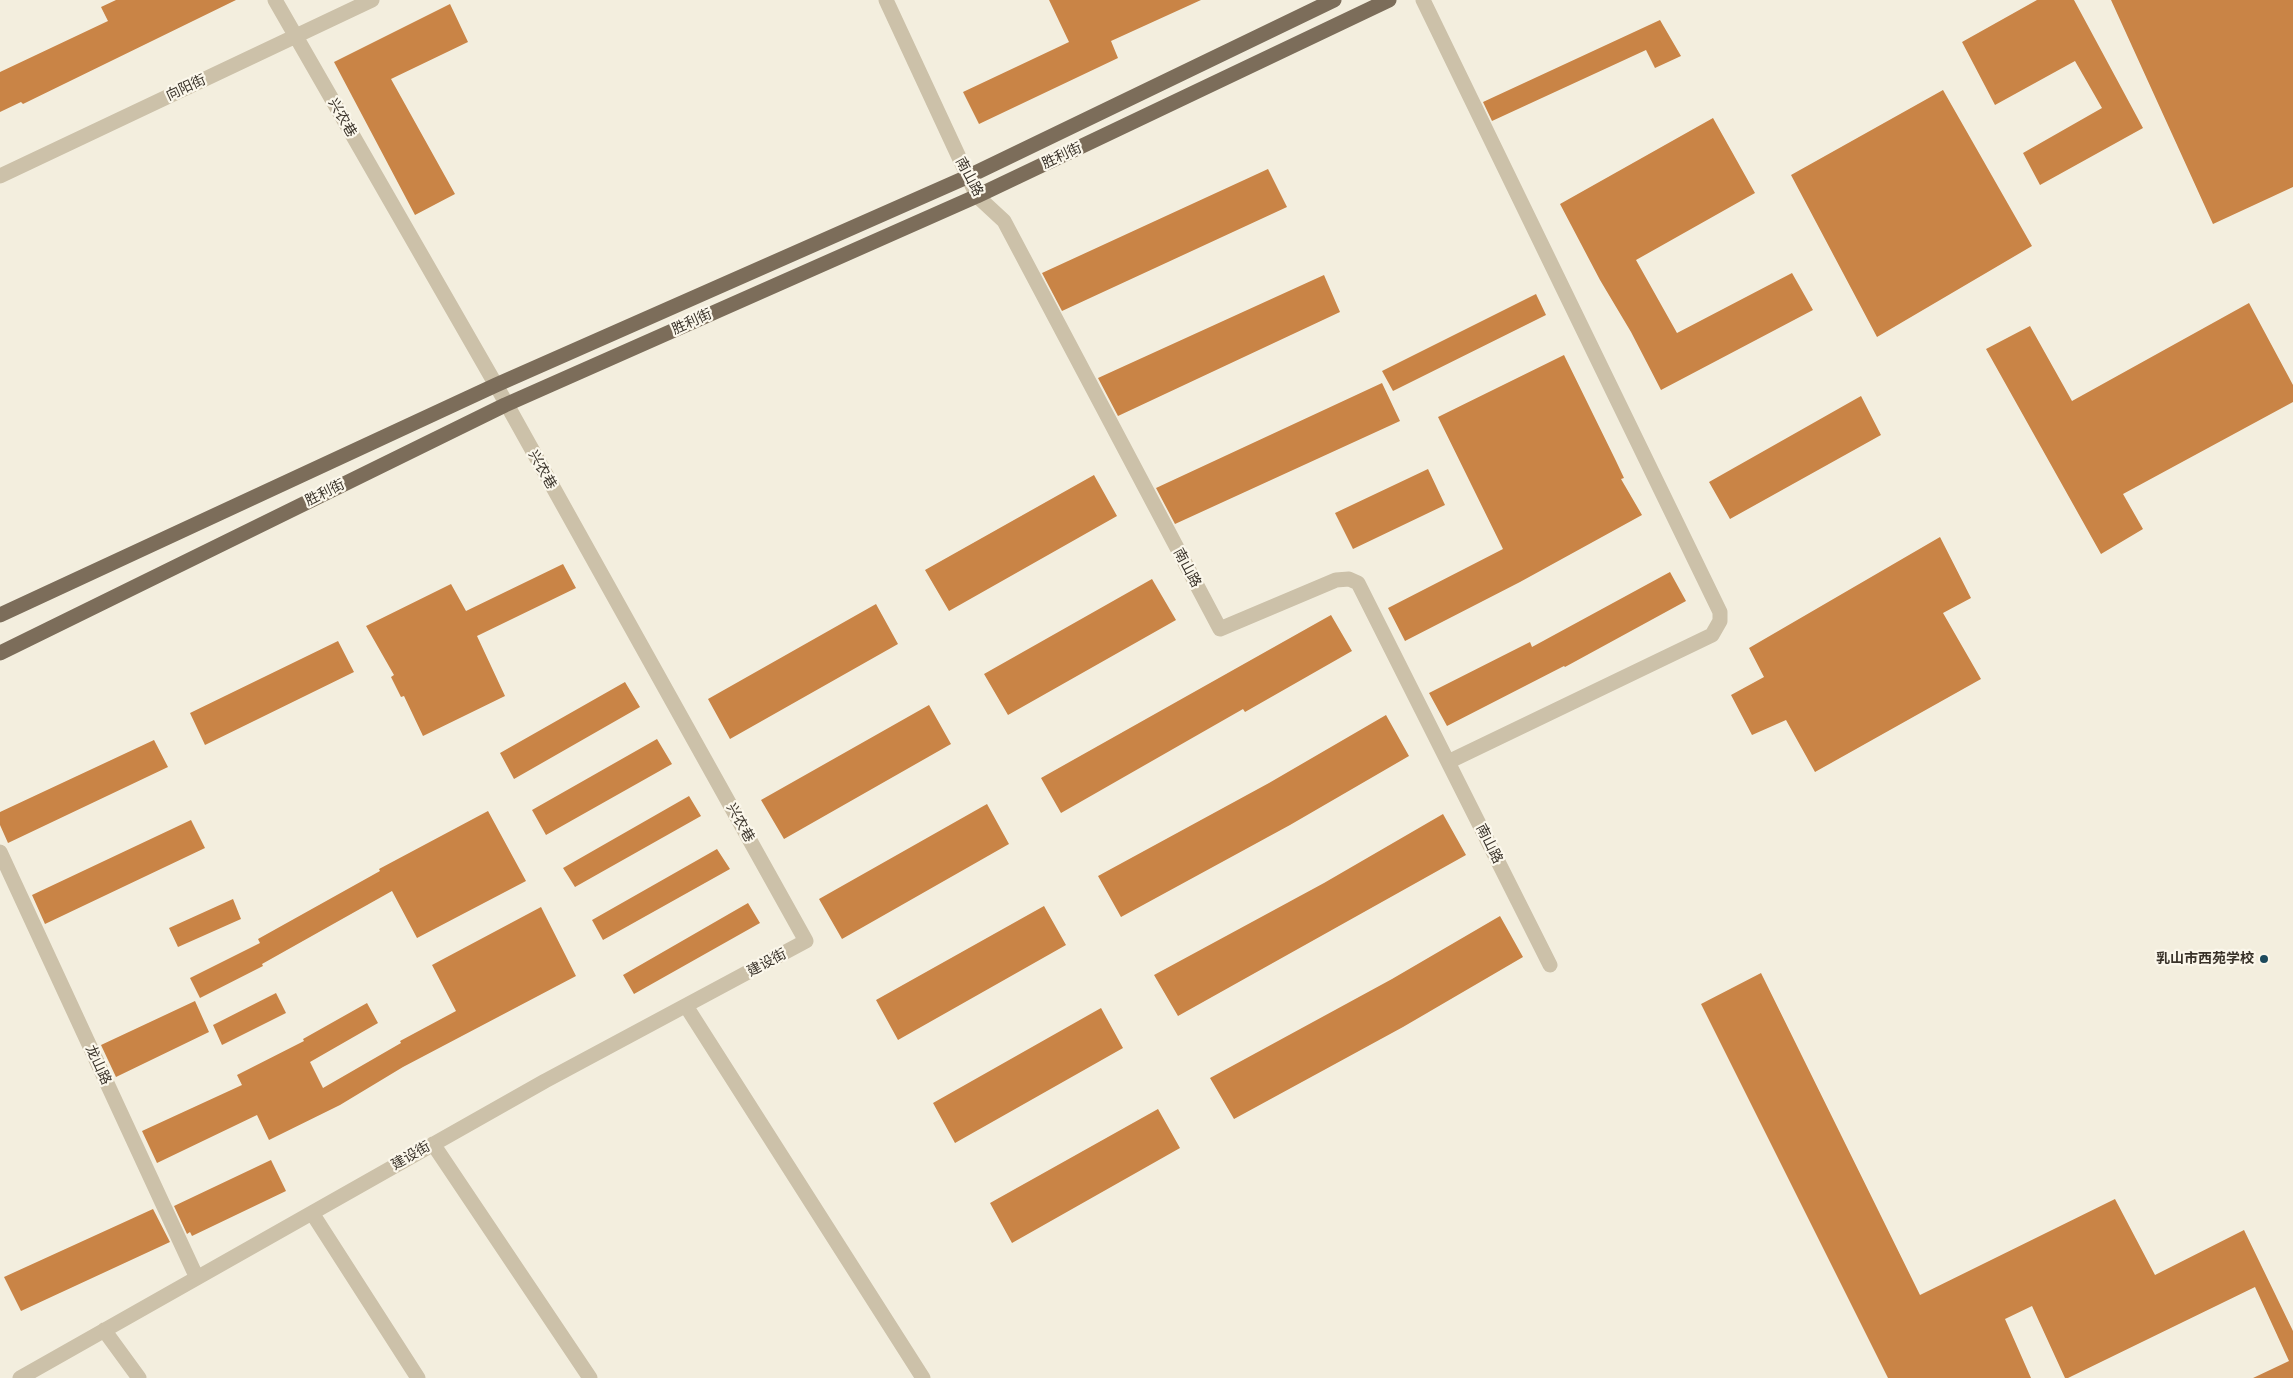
<!DOCTYPE html>
<html>
<head>
<meta charset="utf-8">
<style>
  body { margin:0 }
  canvas { display:block; background:#f3eede }
</style>
</head>
<body>
<canvas width="2293" height="1378"></canvas>
<script>
const g = document.querySelector('canvas').getContext('2d');
g.lineJoin = 'round';
function fill(path, color) {
  g.fillStyle = color;
  g.fill(path, 'evenodd');
}
function poly(rows) {
  const path = new Path2D();
  for (const r of rows) {
    path.moveTo(r[0], r[1]);
    for (let i = 2; i < r.length; i += 2) path.lineTo(r[i], r[i + 1]);
  }
  return path;
}
function stroke(path, color, width, dash) {
  g.strokeStyle = color;
  g.lineWidth = width;
  g.lineCap = dash ? 'butt' : 'round';
  g.setLineDash(dash || []);
  g.stroke(path);
}
function label(font, color, halo, rows, align = 'center') {
  g.font = font + ' "PT Sans Narrow","Noto Sans SC",sans-serif';
  g.lineWidth = 4.5;
  g.setLineDash([]);
  g.textBaseline = 'middle';
  g.strokeStyle = halo;
  g.fillStyle = color;
  for (const [text, x, y, turn = 0] of rows) {
    g.save();
    g.translate(x, y);
    g.rotate((+turn || 0) * Math.PI / 180);
    g.textAlign = isNaN(turn) ? turn : align;
    if (halo) g.strokeText(text, 0, 0);
    g.fillText(text, 0, 0);
    g.restore();
  }
}
fill(poly([
  [116,0,236,0,23,104,21,102,0,112,0,72,108,21,101,7],
  [1049,0,1201,0,1111,41,1118,58,979,124,963,92,1069,42],
  [2037,0,2074,0,2143,128,2040,185,2023,153,2102,108,2075,61,1995,105,1962,42],
  [2111,0,2293,0,2293,187,2213,224],
  [450,4,468,42,391,79,455,194,415,215,334,62],
  [1660,20,1681,56,1655,68,1646,50,1492,121,1483,102],
  [1943,90,2032,246,1877,337,1791,175],
  [1713,118,1755,193,1636,260,1677,333,1792,273,1813,310,1661,390,1631,332,1600,280,1560,204],
  [1268,169,1287,207,1062,311,1042,273],
  [1324,275,1340,312,1118,416,1098,378],
  [1536,294,1546,315,1393,391,1382,371],
  [2249,303,2293,385,2293,402,2123,494,2143,529,2101,554,1986,349,2030,326,2072,401],
  [1564,355,1616,461,1624,478,1621,479,1642,515,1520,582,1405,641,1388,608,1503,549,1438,417],
  [1382,383,1400,421,1175,524,1156,488],
  [1861,396,1881,435,1730,519,1709,482],
  [1428,469,1445,505,1353,549,1335,513],
  [1094,475,1117,516,949,611,925,570],
  [1940,537,1971,598,1943,613,1981,679,1815,772,1786,720,1752,735,1731,695,1764,677,1749,648],
  [563,564,576,588,477,636,505,696,423,736,404,696,401,697,391,677,394,675,366,626,451,584,466,611],
  [1670,572,1686,601,1565,667,1564,666,1447,726,1429,693,1530,642,1532,647],
  [1152,579,1176,620,1008,715,984,674],
  [876,604,898,644,730,739,708,699],
  [1331,615,1352,651,1245,712,1243,709,1061,813,1041,778],
  [338,641,354,672,205,745,190,713],
  [625,682,640,707,514,779,500,753],
  [929,705,951,744,784,839,761,800],
  [1386,715,1409,756,1290,825,1121,917,1098,876,1269,783],
  [657,739,672,764,546,835,532,810],
  [154,740,168,767,8,843,0,825,0,812],
  [689,796,701,816,575,887,563,868],
  [987,804,1009,844,842,939,819,899],
  [488,811,526,881,417,938,392,891,262,964,263,966,200,998,190,978,260,943,258,939,380,871,379,869],
  [1443,814,1466,855,1178,1016,1154,975,1324,883],
  [191,820,205,848,45,924,32,895],
  [717,849,730,869,603,940,592,920],
  [233,899,241,919,178,947,169,928],
  [748,903,760,923,634,994,623,975],
  [1044,906,1066,945,898,1040,876,1000],
  [541,907,576,976,403,1067,340,1105,269,1140,257,1115,157,1163,142,1131,242,1085,237,1075,304,1041,303,1039,367,1003,378,1023,310,1062,323,1088,401,1043,400,1041,456,1011,432,965],
  [1500,916,1523,957,1403,1027,1234,1119,1210,1078,1392,979],
  [1761,973,1920,1295,2115,1199,2155,1275,2244,1230,2293,1331,2293,1378,2253,1378,2289,1361,2255,1287,2068,1378,2065,1378,2032,1306,2005,1319,2031,1378,1888,1378,1701,1004],
  [276,993,286,1013,222,1045,213,1025],
  [195,1001,209,1032,116,1077,101,1045],
  [1101,1008,1123,1048,955,1143,933,1103],
  [1158,1109,1180,1148,1012,1243,990,1203],
  [271,1160,286,1191,192,1236,190,1232,187,1234,174,1206],
  [153,1209,170,1242,21,1311,4,1277]
]), '#c98446');
stroke(poly([
  [886,0,977,196,1004,221,1220,629,1336,580,1349,579,1358,583,1550,965],
  [1423,0,1720,612,1720,621,1712,635,1448,762],
  [0,176,372,0],
  [0,852,197,1278],
  [686,1006,923,1378],
  [433,1144,590,1378],
  [312,1213,418,1378],
  [104,1330,139,1378],
  [20,1378,545,1081,806,941,496,385,275,0]
]), '#ccc1a9', 15);
stroke(poly([
  [0,615,496,385,967,177,1334,0],
  [0,653,505,405,977,196,1389,0]
]), '#7c6d5a', 15);
for (const [x, y, r, color] of [
  [2264,959,5,"#1d4a5c"]
]) {
  const dot = new Path2D();
  dot.arc(x, y, r, 0, 2 * Math.PI);
  g.fillStyle = color;
  g.fill(dot);
  stroke(dot, '#fbf7eb', 2);
}
label('14px', '#393229', '#fbf7eb', [
  ["向阳街",186,88,-25],
  ["兴农巷",342,118,60],
  ["胜利街",1062,156,-25],
  ["南山路",969,177,62],
  ["胜利街",692,322,-24],
  ["兴农巷",542,470,61],
  ["胜利街",325,493,-26],
  ["南山路",1187,568,62],
  ["兴农巷",740,823,61],
  ["南山路",1489,844,63],
  ["建设街",767,963,-28],
  ["龙山路",98,1065,65],
  ["建设街",411,1156,-30]
]);
label('bold 14px', '#393229', '#fbf7eb', [
  ["乳山市西苑学校",2254,959]
], 'right');
</script>
</body>
</html>
